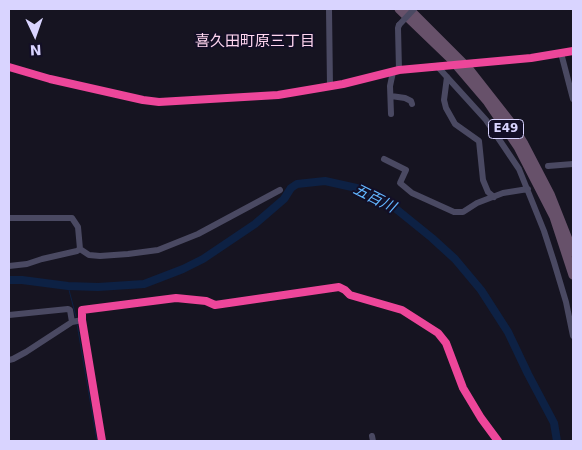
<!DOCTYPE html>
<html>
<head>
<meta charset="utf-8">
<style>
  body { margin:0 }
  #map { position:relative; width:582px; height:450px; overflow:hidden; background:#161421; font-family:"DejaVu Sans",sans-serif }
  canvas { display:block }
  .frame { position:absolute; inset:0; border:10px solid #d9d4ff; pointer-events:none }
  .north { position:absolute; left:10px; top:10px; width:50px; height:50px; -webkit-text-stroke:4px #130f26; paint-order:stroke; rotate:177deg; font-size:14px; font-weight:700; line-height:20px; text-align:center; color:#d9d4ff }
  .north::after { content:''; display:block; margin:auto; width:18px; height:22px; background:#d9d4ff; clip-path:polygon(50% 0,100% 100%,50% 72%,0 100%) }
</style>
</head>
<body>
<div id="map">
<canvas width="582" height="450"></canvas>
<div class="frame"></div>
<div class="north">N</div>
</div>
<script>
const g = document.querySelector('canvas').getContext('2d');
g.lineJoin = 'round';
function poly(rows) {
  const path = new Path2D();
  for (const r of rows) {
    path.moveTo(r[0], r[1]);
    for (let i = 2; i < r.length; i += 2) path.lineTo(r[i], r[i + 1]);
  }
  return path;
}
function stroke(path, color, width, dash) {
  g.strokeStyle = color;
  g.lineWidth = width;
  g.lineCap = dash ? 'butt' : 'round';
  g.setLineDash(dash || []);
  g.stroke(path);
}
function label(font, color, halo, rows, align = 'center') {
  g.font = font + ' "DejaVu Sans","Noto Sans JP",sans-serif';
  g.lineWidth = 4;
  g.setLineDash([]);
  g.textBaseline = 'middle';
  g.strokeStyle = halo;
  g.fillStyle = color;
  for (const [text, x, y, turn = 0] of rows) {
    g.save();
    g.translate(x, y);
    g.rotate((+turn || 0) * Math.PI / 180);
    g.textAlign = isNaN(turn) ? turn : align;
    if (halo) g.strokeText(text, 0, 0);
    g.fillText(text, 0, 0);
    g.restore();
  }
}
stroke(poly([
  [68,286,76,317],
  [77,324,97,441]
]), '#0d2144', 1);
stroke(poly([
  [9,280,22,280,68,286,98,287,144,284,183,269,203,259,255,224,284,199,291,188,297,184,325,181,361,189,390,204,432,238,455,259,481,290,508,332,528,374,554,423,557,441]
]), '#0d2144', 8);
stroke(poly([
  [329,9,330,87],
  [561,53,573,99],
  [472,63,531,58,573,51],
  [437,66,486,120,519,169,544,231,554,262,566,302,573,336],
  [9,67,50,79,143,100,159,102,278,95,343,84,399,70,447,65],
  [399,70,398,28,399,25],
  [447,77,444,100,446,108,455,124,479,141,483,180,488,192,494,197],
  [391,96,405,98,411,101,412,104],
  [391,114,390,86,393,72],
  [384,159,406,170,400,183,412,193,454,212,463,212,477,203,503,193,528,189],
  [548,166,573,164],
  [9,218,72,218,78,227,80,249,77,251,42,259,27,264,9,266],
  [80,249,89,255,100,256,128,254,158,250,198,234,280,190],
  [9,315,68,309,70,310,72,322],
  [9,360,13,359,26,352,72,322,82,320],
  [372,436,373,441],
  [102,441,82,320,82,310,176,298,206,301,215,305,339,287,345,290,350,295,402,310,438,333,446,343,463,388,481,418,498,441]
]), '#4a4962', 6);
stroke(poly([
  [399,9,452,60,487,101,518,147,554,217,573,275],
  [409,9,469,69,509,120,524,144,550,194,573,252]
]), '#67516a', 9);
stroke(poly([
  [399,25,414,9],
  [447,65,472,63]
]), '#4a4962', 6);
stroke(poly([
  [9,67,50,79,143,100,159,102,278,95,343,84,399,70,531,58,573,51],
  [102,441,82,320,82,310,176,298,206,301,215,305,339,287,345,290,350,295,402,310,438,333,446,343,463,388,481,418,498,441]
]), '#ed469a', 8);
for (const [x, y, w] of [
  [506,129,35]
]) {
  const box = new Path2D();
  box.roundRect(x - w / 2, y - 9.5, w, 19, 4);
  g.fillStyle = '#130f26';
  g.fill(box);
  stroke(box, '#d9d4ff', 1);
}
label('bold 12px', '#d9d4ff', null, [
  ["E49",506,129]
]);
label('15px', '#ffd6f0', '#130f26', [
  ["喜久田町原三丁目",255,42]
]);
label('italic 15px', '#62b6ff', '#130f26', [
  ["五百川",374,199,27]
]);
</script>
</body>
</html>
